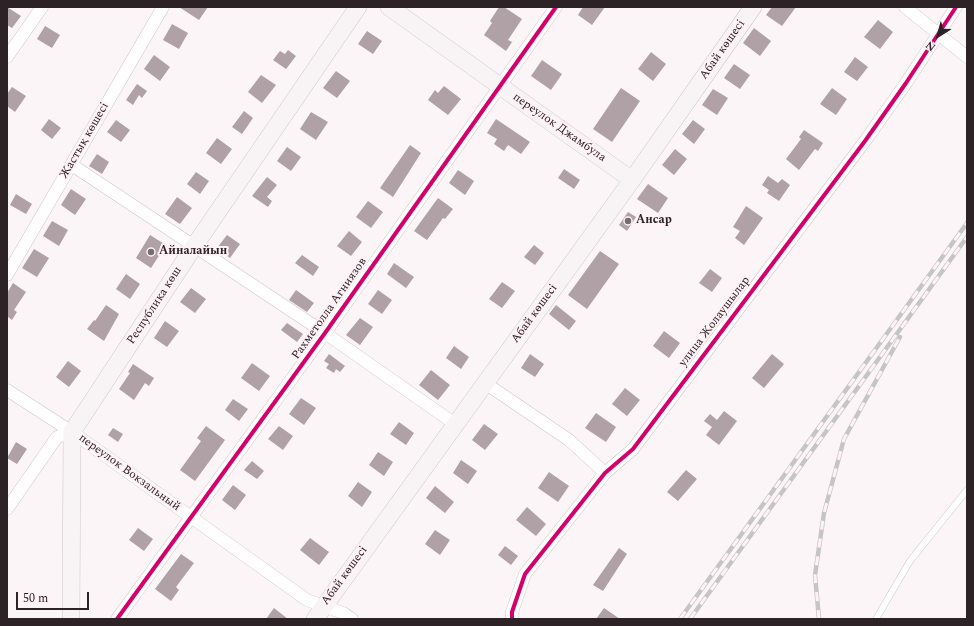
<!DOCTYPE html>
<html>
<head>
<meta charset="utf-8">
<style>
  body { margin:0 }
  #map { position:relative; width:974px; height:626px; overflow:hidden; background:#fbf5f7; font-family:Spectral,serif }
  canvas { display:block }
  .frame { position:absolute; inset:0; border:8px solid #2d2226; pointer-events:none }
  .north { position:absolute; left:918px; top:16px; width:40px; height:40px; -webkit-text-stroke:3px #fef2f6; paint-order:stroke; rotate:217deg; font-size:11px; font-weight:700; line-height:16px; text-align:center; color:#2d2226 }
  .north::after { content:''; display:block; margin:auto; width:14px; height:18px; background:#2d2226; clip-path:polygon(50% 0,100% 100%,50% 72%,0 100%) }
  .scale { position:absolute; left:16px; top:592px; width:73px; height:18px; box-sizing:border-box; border:2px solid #2d2226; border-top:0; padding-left:5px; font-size:12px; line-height:14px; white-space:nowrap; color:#2d2226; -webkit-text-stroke:3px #fef2f6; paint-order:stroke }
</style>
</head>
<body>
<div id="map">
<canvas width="974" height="626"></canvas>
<div class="frame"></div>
<div class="north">N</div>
<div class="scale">50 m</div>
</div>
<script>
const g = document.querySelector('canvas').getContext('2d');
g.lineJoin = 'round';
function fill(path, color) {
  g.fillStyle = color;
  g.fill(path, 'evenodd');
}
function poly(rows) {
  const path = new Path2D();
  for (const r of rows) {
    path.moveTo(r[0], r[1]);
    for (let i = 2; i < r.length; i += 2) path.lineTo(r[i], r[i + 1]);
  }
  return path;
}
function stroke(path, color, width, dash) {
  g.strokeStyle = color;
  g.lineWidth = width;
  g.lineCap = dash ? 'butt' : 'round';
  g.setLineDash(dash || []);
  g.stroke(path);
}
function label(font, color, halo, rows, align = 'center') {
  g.font = font + ' Spectral,serif';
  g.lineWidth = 4;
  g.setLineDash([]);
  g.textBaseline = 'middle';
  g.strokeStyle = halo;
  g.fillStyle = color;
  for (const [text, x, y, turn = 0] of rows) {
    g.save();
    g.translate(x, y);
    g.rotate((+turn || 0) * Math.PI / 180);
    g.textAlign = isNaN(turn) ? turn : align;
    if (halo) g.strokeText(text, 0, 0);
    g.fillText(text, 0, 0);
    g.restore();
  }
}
fill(poly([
  [7,7,21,16,12,28,7,25],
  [179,7,208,7,199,20],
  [499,7,504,7,522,19,508,40,512,42,506,51,484,35,492,23,490,21],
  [583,7,605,7,592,25,578,15],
  [772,7,796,7,782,26,766,15],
  [878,20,893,32,880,49,864,37],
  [172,24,188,33,179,49,163,40],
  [45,26,60,35,52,48,37,39],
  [754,28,771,41,760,56,743,43],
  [367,31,382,41,373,54,358,44],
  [288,50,296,56,286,69,273,60,280,51,285,54],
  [651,52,666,64,653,81,638,69],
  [154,55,170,67,160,81,144,69],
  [855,57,868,67,857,81,844,72],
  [542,60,562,74,551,90,531,76],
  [734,64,750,75,740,89,724,78],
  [336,71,350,81,337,98,323,88],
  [261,75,276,85,262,103,248,92],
  [137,84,147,91,142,98,139,95,133,105,126,100],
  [444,86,461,99,448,115,428,100,435,90,438,93],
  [12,87,26,96,15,112,7,106,7,94],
  [621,88,640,101,612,142,593,129],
  [832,88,847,99,836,115,820,104],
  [713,89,728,98,717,115,702,105],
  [244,111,253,118,242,134,232,127],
  [311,112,328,122,316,140,300,129],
  [49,119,61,128,52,139,41,130],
  [496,119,530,142,521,154,508,145,504,151,494,144,497,139,487,133],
  [116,120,130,130,121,142,107,132],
  [693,120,705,129,694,144,682,134],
  [804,130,823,143,818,151,815,149,799,170,786,159,801,139,799,137],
  [217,138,232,149,221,164,206,153],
  [410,145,421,153,393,197,380,188],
  [287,147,301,157,291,171,277,161],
  [675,149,687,159,674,175,662,165],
  [97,154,109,162,102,174,89,166],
  [564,169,580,180,574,189,558,178],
  [458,170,474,181,465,195,449,183],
  [196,172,209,181,200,194,187,184],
  [768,176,778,183,782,179,790,185,779,201,767,193,769,190,762,185],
  [267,177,277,185,267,197,272,201,268,207,252,196],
  [648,184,668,198,658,213,637,199],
  [71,189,86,199,75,215,61,205],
  [16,194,32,204,26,214,10,205],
  [177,197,192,208,180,224,165,214],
  [438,198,453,209,445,219,443,218,427,240,414,231],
  [368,201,383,212,371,228,356,217],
  [746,206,763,218,744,245,735,238,740,231,733,227],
  [628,212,636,217,627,231,619,225],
  [52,221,68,230,59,246,43,236],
  [349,231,362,242,351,256,337,246],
  [150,235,166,245,151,268,136,258],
  [227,235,240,244,230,258,217,248],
  [534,245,544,253,535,265,524,257],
  [34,249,49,258,37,277,22,268],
  [600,251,619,264,587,309,568,295],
  [302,255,319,267,313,276,295,263],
  [394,263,414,277,406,288,387,274],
  [710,269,722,278,712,292,699,283],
  [126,274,140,284,130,299,116,289],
  [502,282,515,291,502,308,489,299],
  [13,283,26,292,14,310,17,312,12,320,8,317,7,319,7,293],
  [191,288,206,299,195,313,180,302],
  [296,290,314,303,307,312,289,300],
  [378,290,392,300,382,314,368,304],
  [106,305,119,314,104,341,87,329,94,320,95,321],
  [556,305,576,321,569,330,549,314],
  [360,318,373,327,360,345,346,335],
  [165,321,179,331,167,347,154,338],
  [287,323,303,334,297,342,281,330],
  [664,331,680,343,669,358,653,346],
  [454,346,469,357,461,369,446,358],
  [329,354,345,366,340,372,336,369,334,373,326,368,329,364,324,361],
  [530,354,544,364,535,377,521,368],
  [772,354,784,364,764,388,752,378],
  [68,361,81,371,69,387,56,377],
  [252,363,270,376,259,391,241,378],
  [133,364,154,378,149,386,145,383,134,400,119,389,130,373,128,372],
  [431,370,450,385,438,400,419,385],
  [625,388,640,400,627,416,612,404],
  [301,398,316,408,304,425,289,414],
  [233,399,248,409,239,421,225,410],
  [724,411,737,421,719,445,706,435,712,427,704,421,710,414,717,420],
  [596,413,616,427,606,442,585,428],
  [399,422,414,433,406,445,390,434],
  [484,424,498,434,485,450,472,440],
  [206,426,225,440,195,481,180,470,201,441,197,438],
  [279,426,293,436,283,450,268,439],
  [113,428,123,434,118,442,108,435],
  [16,442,27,449,17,464,7,458],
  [378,452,393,462,384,476,369,465],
  [461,460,477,471,468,484,453,473],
  [252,461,264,471,257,479,244,470],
  [686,470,697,479,678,501,667,492],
  [549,472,569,486,558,502,538,488],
  [358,482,372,492,362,507,348,496],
  [233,485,246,495,235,510,222,500],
  [435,486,454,502,445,513,426,498],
  [527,507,546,524,536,536,516,520],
  [138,528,153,539,144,551,129,540],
  [435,530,450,540,440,555,425,544],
  [310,538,329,552,319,565,300,550],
  [505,546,518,556,511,565,498,555],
  [619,548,627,554,603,591,593,585],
  [181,554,194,563,176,587,179,590,171,601,155,589],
  [274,608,288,619,266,619],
  [604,608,620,619,596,619]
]), '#b0a1a7');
const lane = poly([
  [876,619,910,561,967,490]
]);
const street = poly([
  [905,7,967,57],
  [7,57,42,7],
  [72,165,325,333,455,424],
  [7,275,163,7],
  [485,383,569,440,605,473],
  [7,390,72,432,307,600,343,613,352,619],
  [7,509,57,437,72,432],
  [117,619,325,333,556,7],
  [512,619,512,612,525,574,605,473,633,449,865,141,906,83,956,7]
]);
const secondary = poly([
  [389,7,632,180],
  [71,619,72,432,195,245,358,7],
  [315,619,632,180,753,7]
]);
stroke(lane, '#cec6c9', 7);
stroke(street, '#cec6c9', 13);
stroke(secondary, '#cec6c9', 18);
stroke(lane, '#fefefe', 6);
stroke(street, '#fefefe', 12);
stroke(secondary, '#f8f4f5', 17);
const rail = poly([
  [680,619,967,223],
  [690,619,967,237],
  [819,619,815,575,824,513,844,439,900,337]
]);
stroke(rail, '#c6c5c5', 4.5);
stroke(rail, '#fef2f6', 3, [9]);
stroke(poly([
  [117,619,325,333,556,7],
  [512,619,512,612,525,574,605,473,633,449,865,141,906,83,956,7]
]), '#d6006c', 4);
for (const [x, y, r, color] of [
  [628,221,4,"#756c6f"],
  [151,252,4,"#756c6f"]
]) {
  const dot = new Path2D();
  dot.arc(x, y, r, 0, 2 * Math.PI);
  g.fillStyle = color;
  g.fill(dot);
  stroke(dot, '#fef2f6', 1.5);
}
label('12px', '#2d2226', '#fef2f6', [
  ["Абай көшесі",723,50,-55],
  ["переулок Джамбула",559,128,35],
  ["Жастық көшесі",85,141,-60],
  ["Республика көш",155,306,-57],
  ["Рахметолла Агниязов",330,309,-55],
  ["Абай көшесі",535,314,-54],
  ["улица Жолаушылар",715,322,-53],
  ["переулок Вокзальный",129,473,36],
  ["Абай көшесі",345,576,-54]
]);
label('bold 12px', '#2d2226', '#fef2f6', [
  ["Ансар",636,221],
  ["Айналайын",159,252]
], 'left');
</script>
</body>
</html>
